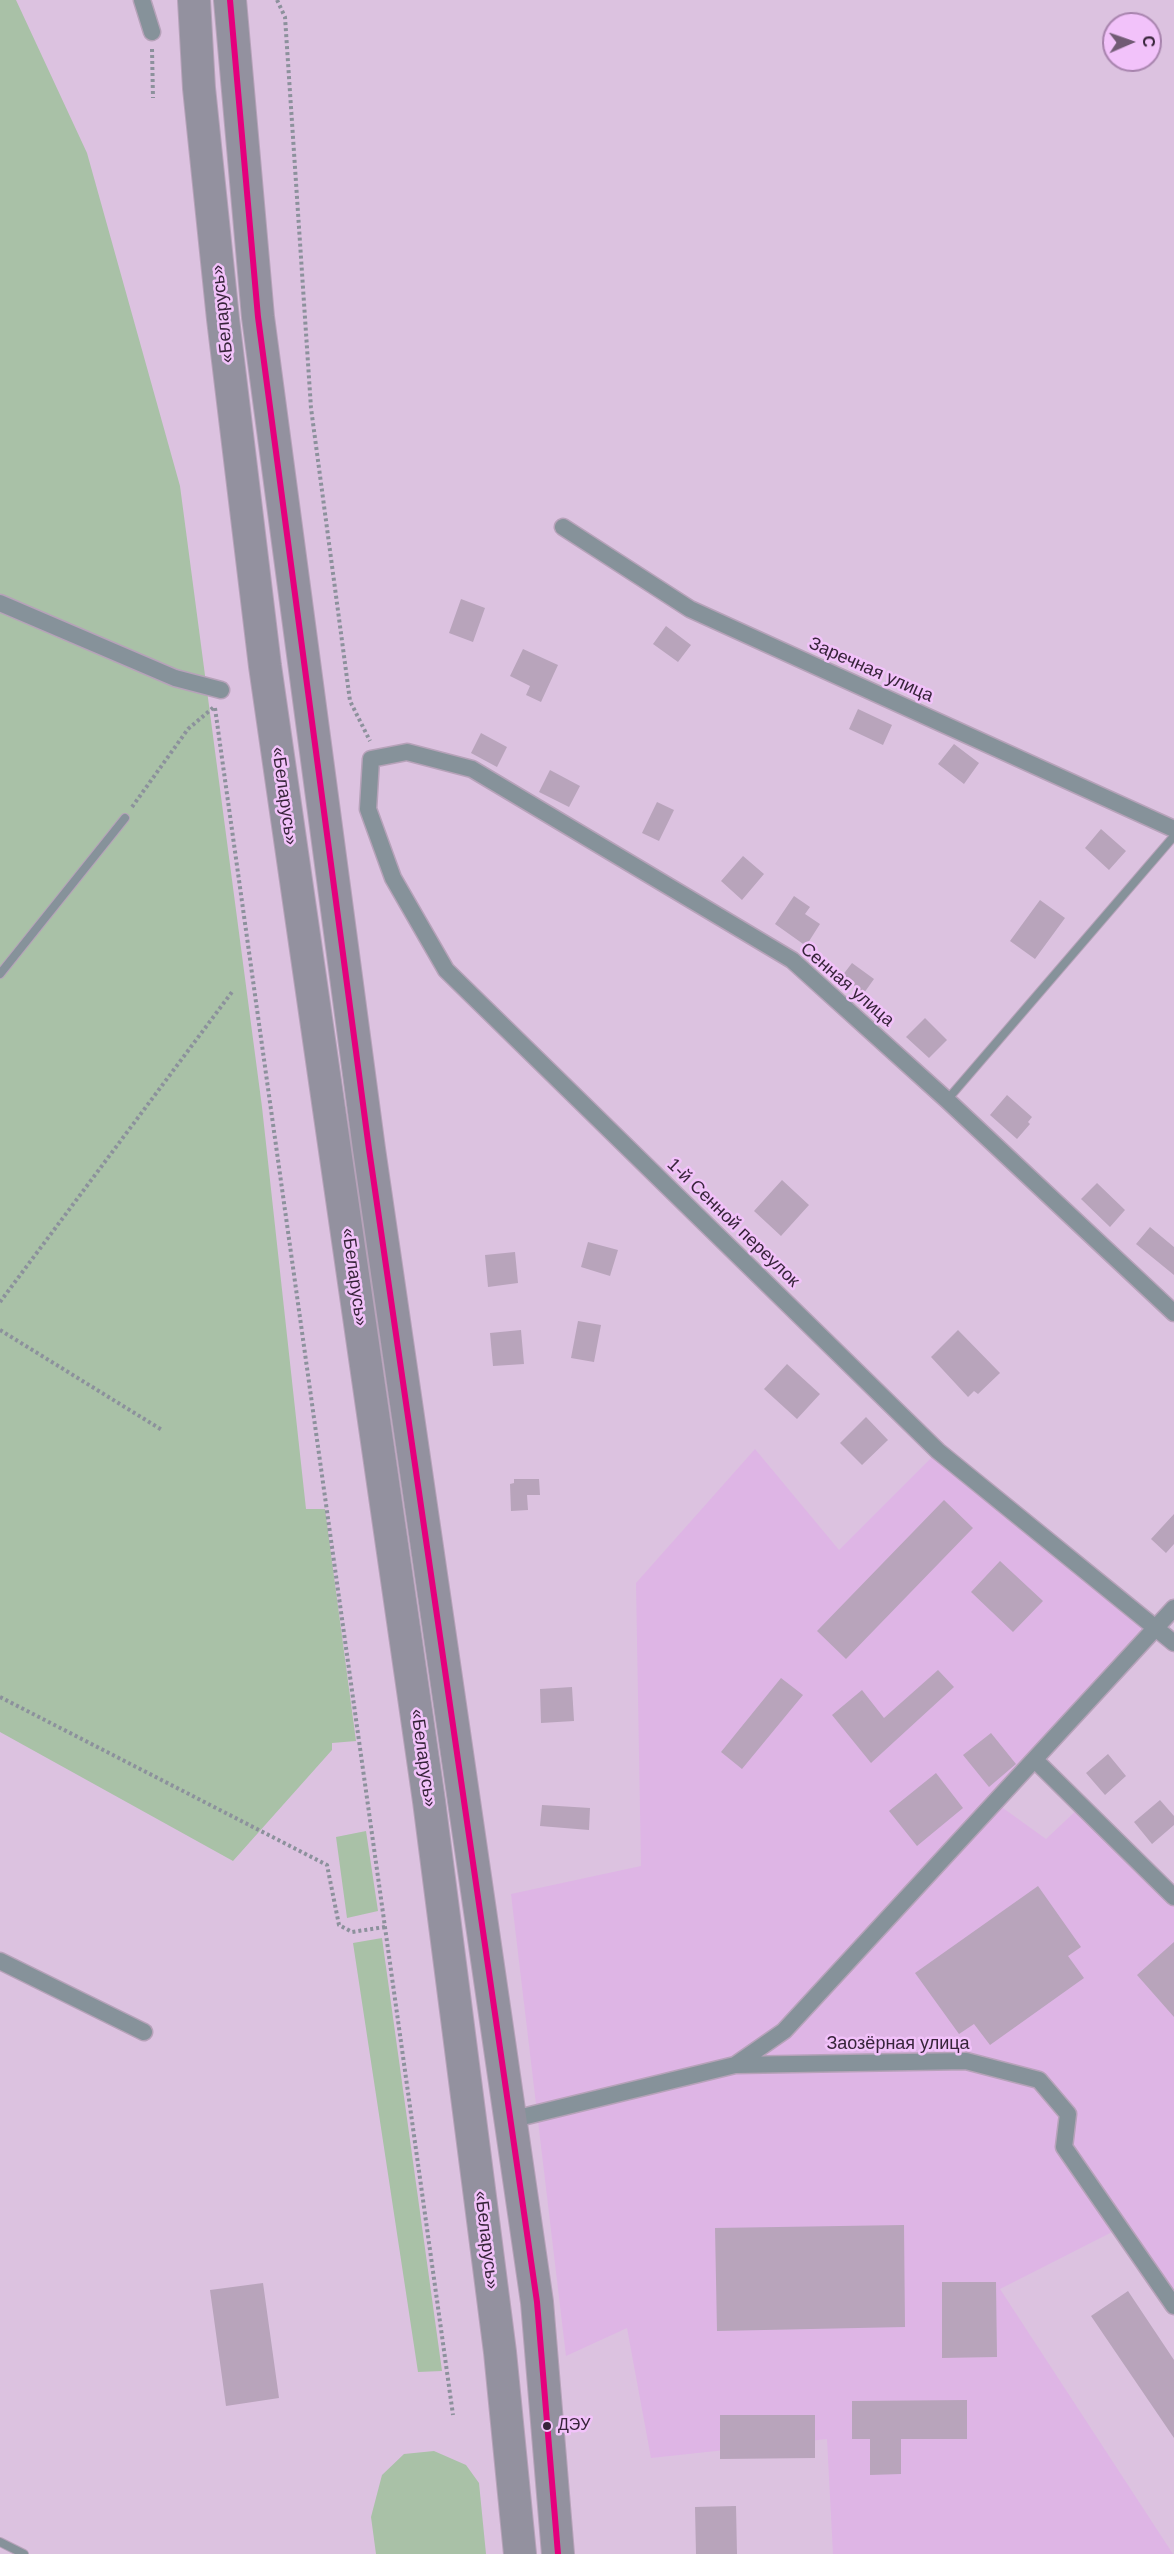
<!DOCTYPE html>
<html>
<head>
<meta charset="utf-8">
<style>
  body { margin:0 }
  #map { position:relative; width:1174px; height:2554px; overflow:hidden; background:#dcc2e0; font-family:Helvetica,sans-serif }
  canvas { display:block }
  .north { position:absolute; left:1102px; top:12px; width:60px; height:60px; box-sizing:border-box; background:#f2c2fa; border:2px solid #a783ad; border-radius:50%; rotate:88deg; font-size:16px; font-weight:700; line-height:24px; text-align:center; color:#37243a }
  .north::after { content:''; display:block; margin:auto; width:21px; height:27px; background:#715b74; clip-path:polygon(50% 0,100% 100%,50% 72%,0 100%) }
</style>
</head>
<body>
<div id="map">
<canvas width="1174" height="2554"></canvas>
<div class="north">С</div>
</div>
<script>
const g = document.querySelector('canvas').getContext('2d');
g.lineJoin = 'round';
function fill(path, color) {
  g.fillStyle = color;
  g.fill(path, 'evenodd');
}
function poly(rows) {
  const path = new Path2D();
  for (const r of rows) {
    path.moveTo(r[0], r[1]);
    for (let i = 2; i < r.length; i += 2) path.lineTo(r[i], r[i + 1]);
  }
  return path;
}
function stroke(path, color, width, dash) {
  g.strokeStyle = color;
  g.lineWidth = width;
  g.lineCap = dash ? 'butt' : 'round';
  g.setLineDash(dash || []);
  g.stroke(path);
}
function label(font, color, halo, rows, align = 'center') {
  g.font = font + ' Helvetica,sans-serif';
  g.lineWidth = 5;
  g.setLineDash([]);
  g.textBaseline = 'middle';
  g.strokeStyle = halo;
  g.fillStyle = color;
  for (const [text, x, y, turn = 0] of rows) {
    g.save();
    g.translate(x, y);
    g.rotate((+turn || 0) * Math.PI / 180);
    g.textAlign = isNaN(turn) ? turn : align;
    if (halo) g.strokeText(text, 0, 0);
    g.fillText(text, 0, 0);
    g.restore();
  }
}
fill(poly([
  [755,1449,839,1550,938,1451,1156,1630,996,1803,1046,1839,1081,1806,1174,1907,1174,2306,1120,2228,1000,2289,1173,2554,833,2554,827,2439,651,2458,627,2328,566,2356,511,1894,641,1866,636,1583]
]), '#deb5e5');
fill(poly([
  [0,0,16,0,87,153,180,486,262,1107,306,1509,325,1509,356,1741,332,1743,332,1750,233,1861,0,1732],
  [366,1831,378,1911,347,1918,336,1837],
  [382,1938,442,2371,418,2372,353,1943],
  [434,2451,466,2465,479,2483,486,2554,376,2554,371,2517,382,2475,404,2454]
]), '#a9c1a7');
fill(poly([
  [461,599,485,608,473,642,449,633],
  [666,626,691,645,678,662,653,644],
  [523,649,558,665,541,702,526,695,530,686,510,676],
  [858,709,892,725,883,745,849,729],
  [481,733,507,747,497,767,471,753],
  [954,744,979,763,964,784,938,764],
  [550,770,580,786,569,807,539,792],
  [657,802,674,810,659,841,642,833],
  [1101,829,1126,851,1109,870,1085,848],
  [743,856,764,874,742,900,721,881],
  [794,896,810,907,805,914,820,924,806,946,775,924],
  [1040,900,1065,918,1035,959,1010,941],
  [852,963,874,979,864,993,842,976],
  [925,1018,947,1040,929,1058,906,1037],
  [1007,1095,1032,1117,1028,1122,1030,1124,1017,1139,990,1115],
  [782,1180,809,1205,781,1236,754,1211],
  [1097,1183,1125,1210,1110,1227,1081,1199],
  [1150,1227,1174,1247,1174,1275,1136,1244],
  [588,1242,618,1250,610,1276,581,1267],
  [515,1252,518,1283,488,1287,485,1255],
  [578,1321,601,1325,594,1362,571,1358],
  [521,1330,524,1364,493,1366,490,1333],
  [958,1330,1000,1373,978,1394,974,1391,968,1397,931,1357],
  [787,1364,820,1394,797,1419,764,1389],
  [866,1417,888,1440,862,1465,840,1443],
  [514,1479,539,1479,540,1495,527,1495,528,1510,511,1511,510,1484,514,1483],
  [944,1500,973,1528,846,1659,817,1631],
  [1174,1514,1174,1544,1166,1553,1151,1539],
  [1000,1561,1043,1601,1013,1632,971,1592],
  [938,1670,954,1687,871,1763,832,1715,862,1690,884,1718],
  [781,1678,803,1695,742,1769,721,1752],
  [572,1687,574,1721,541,1723,540,1689],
  [991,1733,1016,1764,989,1787,963,1755],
  [1108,1754,1126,1776,1105,1795,1086,1773],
  [936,1773,963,1808,917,1846,889,1811],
  [1160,1800,1174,1816,1174,1825,1152,1844,1134,1822],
  [542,1805,590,1808,589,1830,540,1826],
  [1038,1886,1081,1947,1068,1956,1084,1978,990,2045,974,2024,959,2034,915,1973],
  [1174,1942,1174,2017,1137,1975],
  [904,2225,905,2327,717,2331,715,2228],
  [942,2282,996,2282,997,2357,942,2358],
  [263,2283,279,2398,226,2406,210,2290],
  [1128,2291,1174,2360,1174,2438,1091,2316],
  [967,2400,967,2439,901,2439,901,2474,870,2475,870,2439,852,2439,852,2401],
  [720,2415,815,2415,815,2458,720,2459],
  [736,2506,737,2554,696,2554,695,2507]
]), '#b8a4bb');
const lane = poly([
  [0,974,125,818],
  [947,1100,1174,836],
  [0,2542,24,2554]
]);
const street = poly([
  [142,0,152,32],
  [563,527,690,609,1174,829],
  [0,603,175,678,221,690],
  [1174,1313,947,1100,792,960,472,769,407,752,371,759,368,809,393,878,446,970,938,1451,1174,1643],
  [1036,1761,1174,1897],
  [0,1961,144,2032],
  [735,2065,966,2061,1039,2080,1068,2114,1064,2147,1174,2306],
  [510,2120,735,2065,784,2031,1174,1608]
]);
const highway = poly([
  [194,0,199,88,223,319,265,666,429,1801,500,2352,520,2554],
  [230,0,258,317,369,1149,537,2302,558,2554]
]);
stroke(lane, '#b6a2b9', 10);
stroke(street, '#b6a2b9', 19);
stroke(highway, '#b6a2b9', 34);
stroke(poly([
  [277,0,285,17,311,408,350,701,370,741],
  [152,49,153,98],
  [215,708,453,2415],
  [132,807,188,729,214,707],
  [0,1302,232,992],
  [0,1330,162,1430],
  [0,1697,327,1865,339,1925,352,1932,385,1927]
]), '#8c919c', 4, [3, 3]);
stroke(lane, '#86929a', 8);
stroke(street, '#86929a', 16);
stroke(highway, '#93919f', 32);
stroke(poly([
  [230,0,258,317,369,1149,537,2302,558,2554]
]), '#e5007d', 6);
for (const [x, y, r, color] of [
  [547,2426,5,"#37243a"]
]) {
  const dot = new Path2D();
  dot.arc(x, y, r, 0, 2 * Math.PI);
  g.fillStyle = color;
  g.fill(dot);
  stroke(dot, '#f2c2fa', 2);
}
label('16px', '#37243a', '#f2c2fa', [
  ["ДЭУ",558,2426]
], 'left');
label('18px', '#37243a', '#f2c2fa', [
  ["«Беларусь»",223,314,-96],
  ["Заречная улица",871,670,24],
  ["«Беларусь»",284,796,82],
  ["Сенная улица",847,985,41],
  ["1-й Сенной переулок",733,1223,44],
  ["«Беларусь»",354,1277,82],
  ["«Беларусь»",423,1758,82],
  ["Заозёрная улица",898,2044],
  ["«Беларусь»",486,2240,83]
]);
</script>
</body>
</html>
